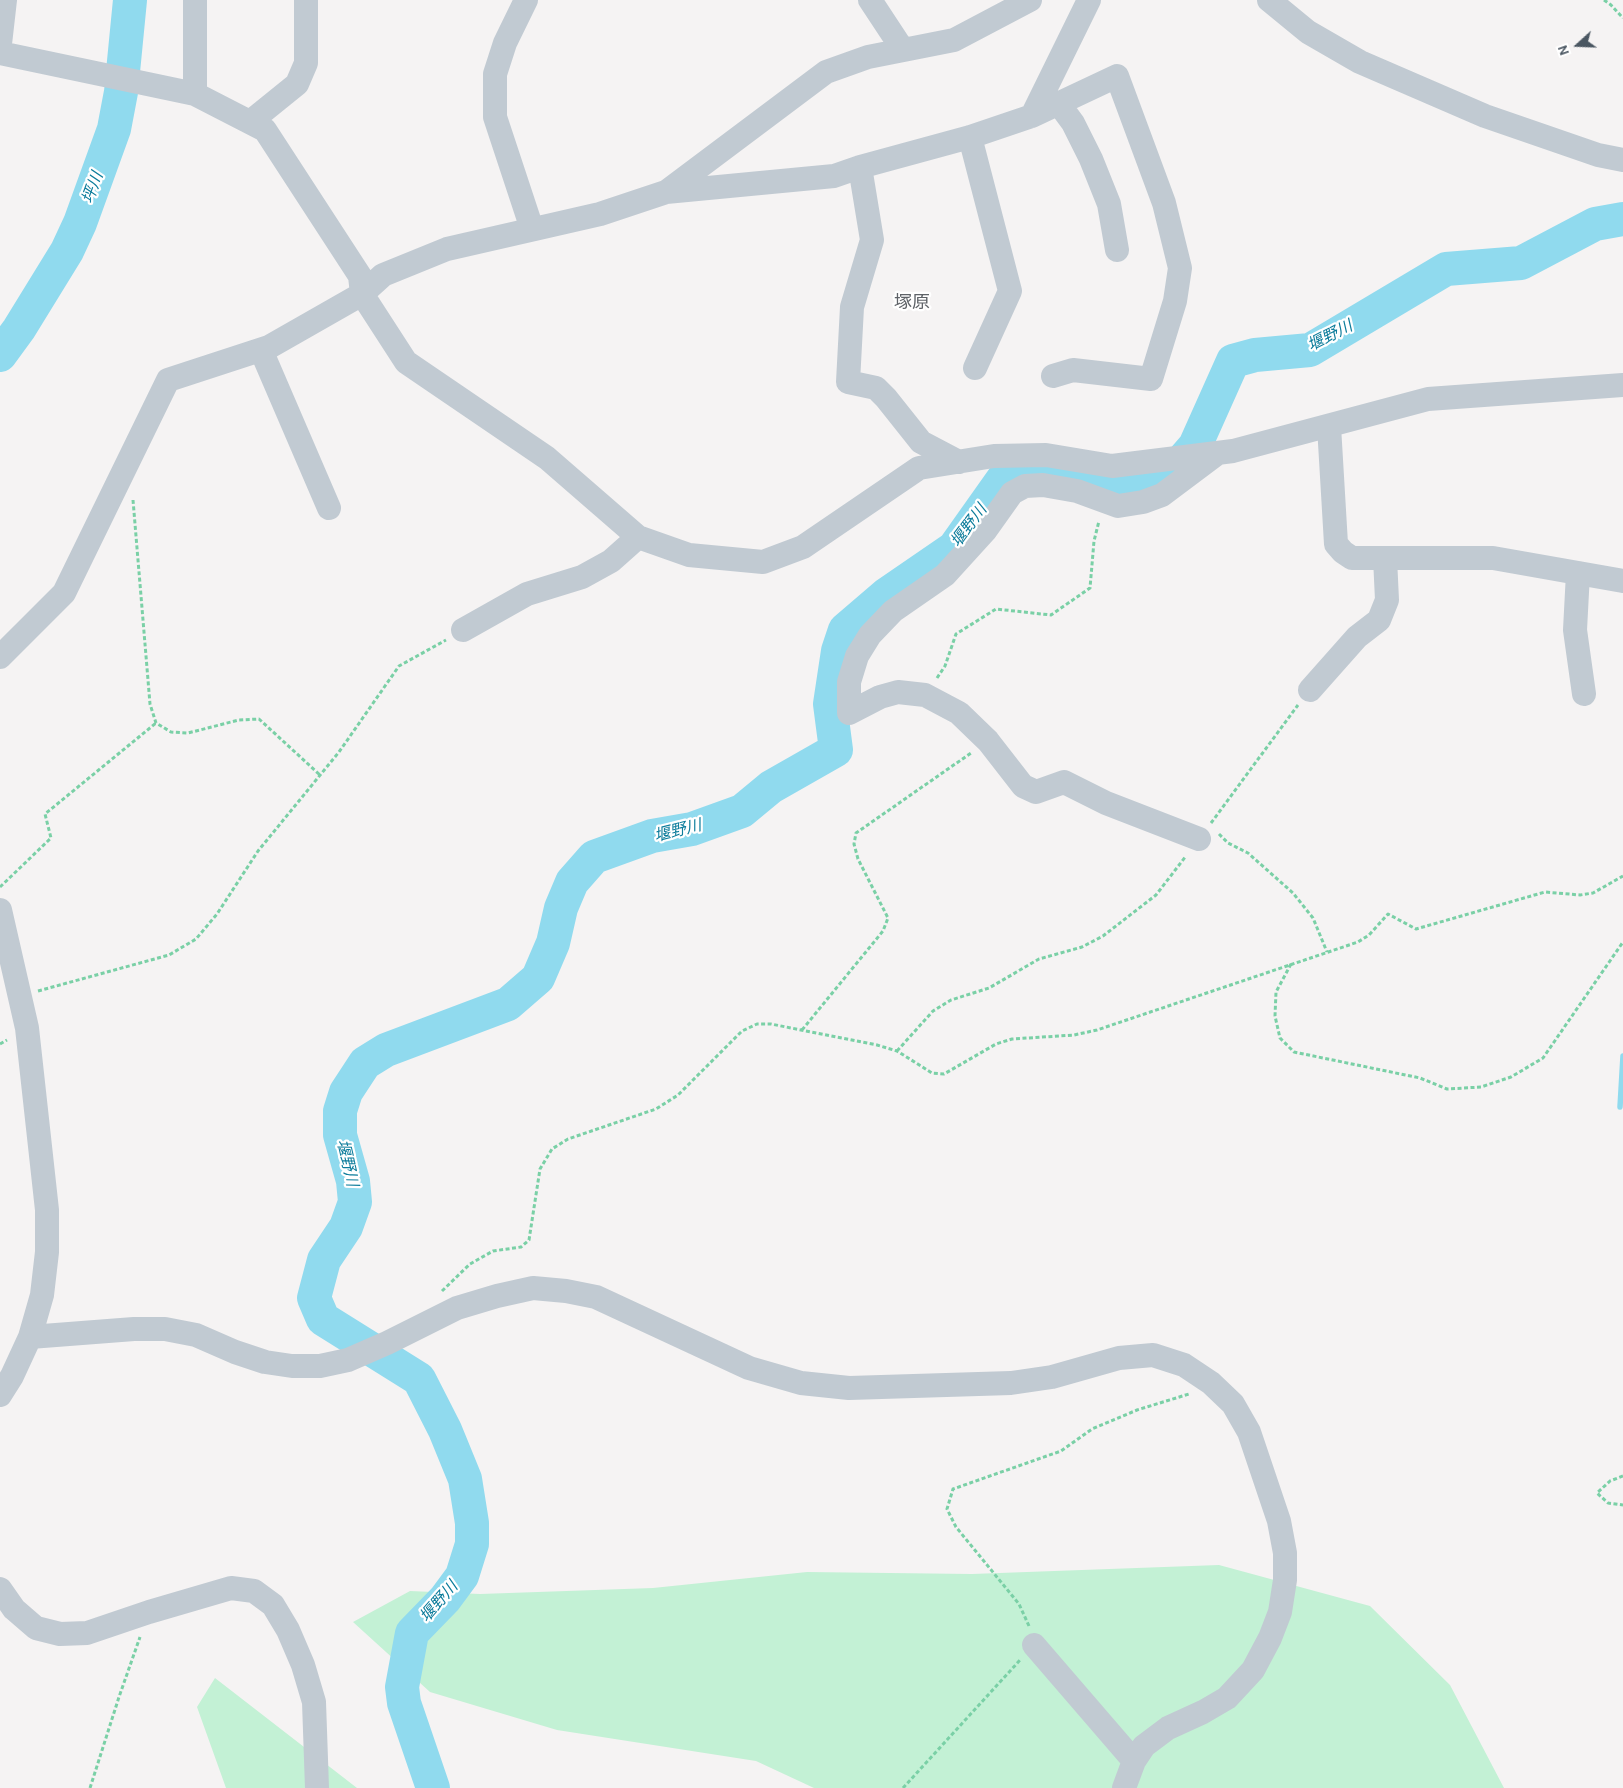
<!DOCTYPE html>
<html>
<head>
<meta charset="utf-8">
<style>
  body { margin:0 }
  #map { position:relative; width:1623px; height:1788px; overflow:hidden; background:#f5f3f3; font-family:Karla,sans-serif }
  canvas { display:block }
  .north { position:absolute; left:1553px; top:20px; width:50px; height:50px; -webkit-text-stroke:4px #fff; paint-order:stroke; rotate:250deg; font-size:14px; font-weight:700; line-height:20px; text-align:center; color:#4a5661 }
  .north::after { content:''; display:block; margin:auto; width:18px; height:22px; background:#4a5661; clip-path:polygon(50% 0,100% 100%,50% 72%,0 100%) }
</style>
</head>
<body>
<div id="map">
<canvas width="1623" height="1788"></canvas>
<div class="north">N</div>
</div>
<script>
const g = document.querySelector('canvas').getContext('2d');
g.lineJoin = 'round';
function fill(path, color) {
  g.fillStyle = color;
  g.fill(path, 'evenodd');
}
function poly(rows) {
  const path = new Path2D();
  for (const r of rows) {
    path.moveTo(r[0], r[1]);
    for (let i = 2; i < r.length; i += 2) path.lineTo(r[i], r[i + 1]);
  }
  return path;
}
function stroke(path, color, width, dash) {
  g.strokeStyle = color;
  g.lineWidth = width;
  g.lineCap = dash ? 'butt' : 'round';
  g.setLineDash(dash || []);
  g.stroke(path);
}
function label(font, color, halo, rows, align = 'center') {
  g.font = font + ' Karla,"Noto Sans JP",sans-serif';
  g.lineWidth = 4.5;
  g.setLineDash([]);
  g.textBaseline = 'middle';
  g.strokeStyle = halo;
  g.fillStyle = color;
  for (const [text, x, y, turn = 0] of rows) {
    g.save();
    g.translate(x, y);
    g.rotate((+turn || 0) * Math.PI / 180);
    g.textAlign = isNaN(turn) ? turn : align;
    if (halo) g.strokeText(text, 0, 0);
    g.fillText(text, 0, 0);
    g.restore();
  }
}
fill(poly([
  [1219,1565,1370,1606,1450,1685,1504,1788,814,1788,756,1761,557,1730,430,1692,353,1622,410,1591,480,1594,653,1588,807,1572,972,1574],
  [215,1678,357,1788,226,1788,197,1707]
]), '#c3f1d5');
stroke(poly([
  [1620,1107,1623,1056]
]), '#90daee', 5.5);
stroke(poly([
  [0,355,19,329,67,251,80,223,114,129,121,92,130,0],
  [433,1788,404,1703,402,1687,412,1633,445,1599,462,1576,472,1544,472,1523,465,1479,445,1430,419,1379,323,1319,314,1298,324,1260,346,1227,355,1202,353,1181,340,1135,340,1111,346,1092,365,1063,386,1050,508,1004,538,978,553,943,561,908,572,882,594,857,652,836,692,829,742,811,771,787,836,750,830,704,838,651,845,630,887,594,954,548,1005,476,1034,470,1128,489,1169,476,1195,446,1233,361,1255,355,1310,350,1446,269,1521,263,1595,224,1623,219]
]), '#90daee', 34);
stroke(poly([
  [1604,0,1611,5,1623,18],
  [133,500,150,704,156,723,171,732,188,733,239,720,259,719,320,775],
  [937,678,945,666,956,634,996,609,1051,615,1090,588,1094,541,1099,521],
  [1211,823,1298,705],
  [1219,834,1228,843,1248,853,1293,893,1313,918,1327,952],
  [0,887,51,838,45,814,156,723],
  [1291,964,1276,992,1275,1016,1280,1038,1294,1052,1420,1078,1447,1089,1481,1087,1511,1077,1543,1058,1623,942],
  [38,991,169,955,196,939,217,914,258,851,339,752,399,666,446,640],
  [802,1030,883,931,888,918,858,859,854,844,856,833,971,753],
  [0,1044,7,1040],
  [897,1051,933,1011,951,1000,989,988,1039,959,1082,947,1103,936,1156,895,1186,856],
  [442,1291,470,1264,493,1251,521,1247,529,1240,540,1169,552,1149,568,1139,656,1109,678,1095,742,1031,757,1024,771,1024,877,1045,897,1051,932,1073,944,1074,996,1044,1012,1039,1074,1035,1097,1030,1358,942,1369,935,1388,914,1416,929,1545,892,1580,895,1593,893,1623,876],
  [1623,1476,1610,1481,1597,1493,1608,1503,1623,1505],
  [1029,1626,1019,1604,956,1527,947,1509,953,1489,1061,1451,1092,1429,1137,1410,1189,1394],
  [90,1788,119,1697,140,1637],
  [903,1788,1021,1659]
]), '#7ad0a6', 3, [4, 2.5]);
stroke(poly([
  [195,0,195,94],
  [526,0,505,43,495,74,495,117,532,229],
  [870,0,903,50],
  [1269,0,1308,32,1360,62,1485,116,1598,155,1623,160],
  [0,44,5,0],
  [0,53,195,94,265,130,360,276,362,294,406,362,547,458,638,537,689,555,763,562,803,547,919,468,994,456,1046,455,1112,466,1233,451,1428,399,1623,385],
  [1059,104,1073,123,1091,159,1109,204,1117,250],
  [1032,116,1117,76,1164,203,1180,268,1175,301,1151,379,1073,370,1053,376],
  [250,122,297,84,306,63,306,0],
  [970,137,1010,291,975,368],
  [860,167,872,240,852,307,848,382,876,388,886,398,921,442,959,462],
  [666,192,826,72,868,57,954,40,1030,0],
  [261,350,329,508],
  [1329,426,1336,544,1343,552,1352,558,1493,558,1623,581],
  [1578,573,1575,630,1584,694],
  [463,630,527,594,582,577,611,561,638,537],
  [0,657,64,593,168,380,269,347,362,294,383,275,447,249,600,214,666,192,834,176,860,167,970,137,1032,116,1089,0],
  [1310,690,1357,637,1379,620,1387,600,1385,558],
  [1199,839,1106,803,1064,782,1036,792,1023,786,988,741,959,713,925,695,898,692,880,697,849,713,849,682,857,656,870,635,893,611,945,575,985,531,1012,493,1025,486,1043,485,1077,491,1118,506,1143,502,1162,495,1218,453],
  [0,910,27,1028,47,1210,47,1252,42,1295,30,1337,12,1376,0,1395],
  [30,1337,134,1329,165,1329,196,1335,235,1352,265,1362,292,1366,320,1366,348,1360,387,1343,457,1308,497,1296,533,1288,566,1291,596,1297,749,1368,801,1383,849,1388,1011,1383,1052,1377,1119,1358,1153,1355,1184,1365,1211,1383,1233,1404,1249,1432,1279,1521,1285,1553,1285,1580,1280,1612,1270,1638,1253,1670,1227,1698,1203,1712,1168,1728,1144,1746,1134,1761,1124,1788],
  [0,1589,14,1609,36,1628,60,1634,87,1633,149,1612,231,1588,254,1591,273,1605,288,1630,303,1665,314,1702,317,1788],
  [1034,1645,1134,1761]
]), '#c1cad2', 24);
label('italic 16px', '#0c7c9b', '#fff', [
  ["坪川",93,188,-70],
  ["堰野川",1330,336,-27],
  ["堰野川",969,526,-53],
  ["堰野川",678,831,-14],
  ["堰野川",347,1163,77],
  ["堰野川",439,1602,-49]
]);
label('18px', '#5f6368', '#fff', [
  ["塚原",912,303]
]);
</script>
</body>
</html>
